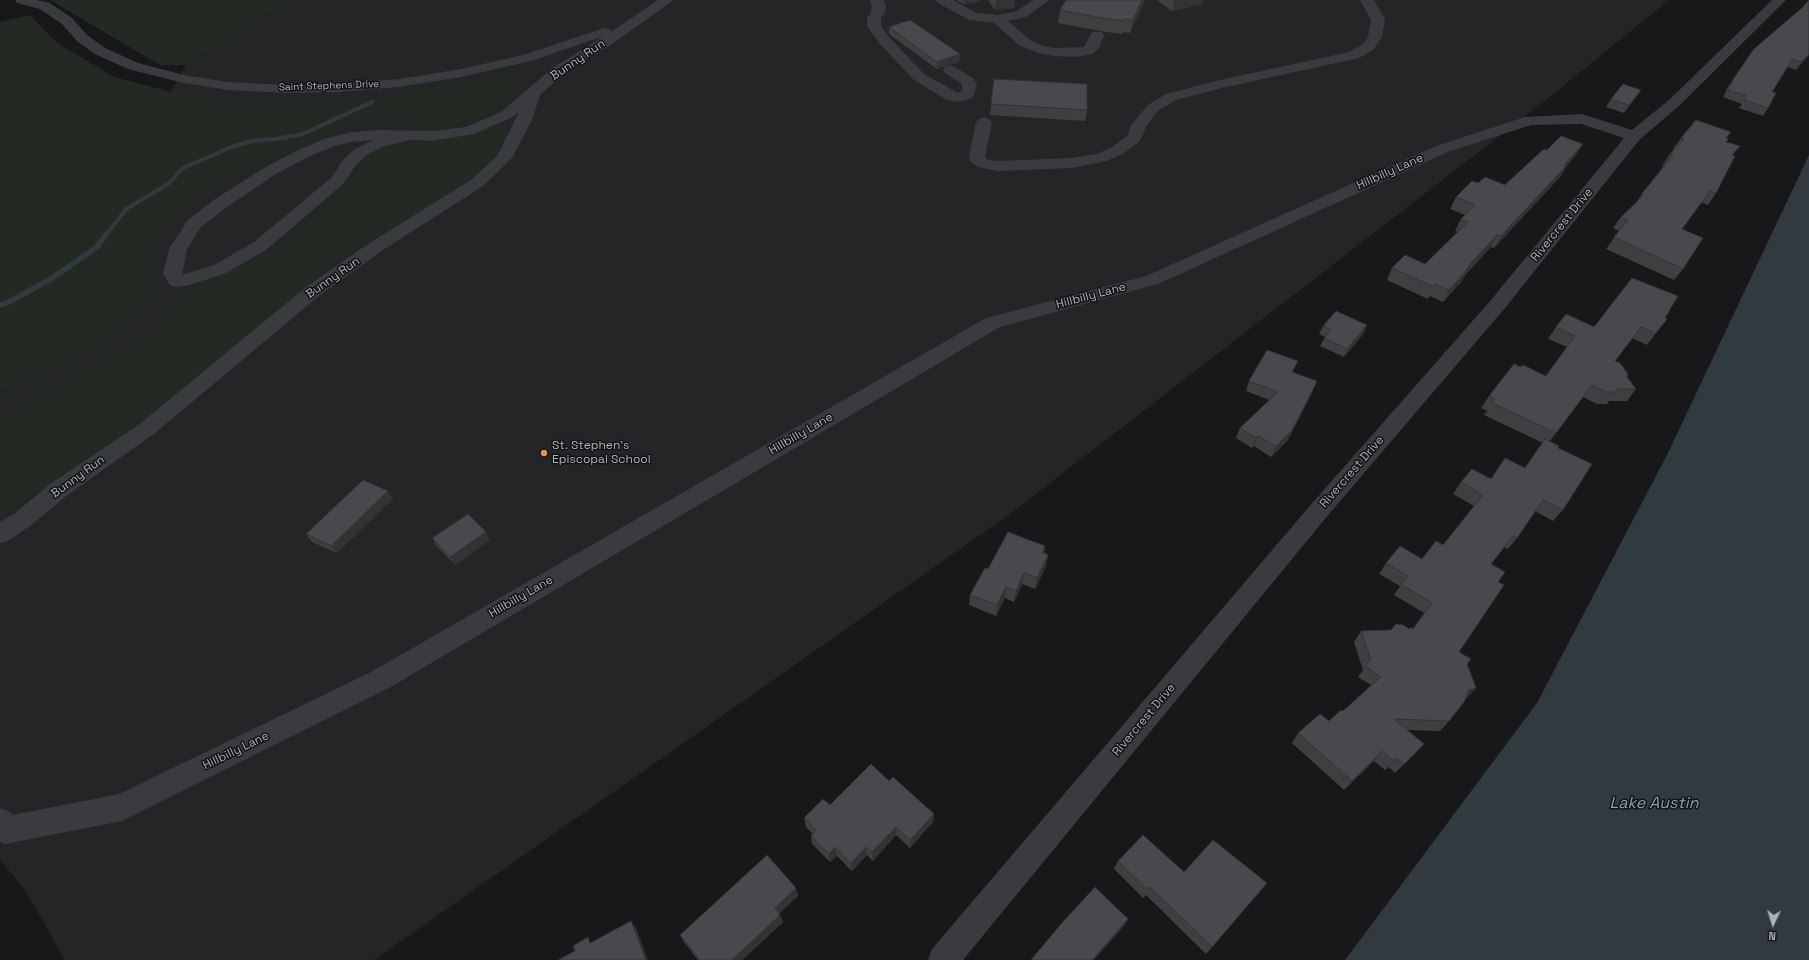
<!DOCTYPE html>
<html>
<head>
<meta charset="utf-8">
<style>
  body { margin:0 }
  #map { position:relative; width:1809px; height:960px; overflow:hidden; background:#18181a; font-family:"Space Grotesk",sans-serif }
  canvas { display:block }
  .north { position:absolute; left:1753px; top:904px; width:40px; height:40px; -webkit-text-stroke:3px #131315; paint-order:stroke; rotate:184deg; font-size:11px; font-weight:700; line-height:16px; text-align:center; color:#acb2b8 }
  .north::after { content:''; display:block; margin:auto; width:14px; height:18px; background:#acb2b8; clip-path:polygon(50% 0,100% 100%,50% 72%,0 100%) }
</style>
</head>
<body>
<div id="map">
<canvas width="1809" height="960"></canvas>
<div class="north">N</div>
</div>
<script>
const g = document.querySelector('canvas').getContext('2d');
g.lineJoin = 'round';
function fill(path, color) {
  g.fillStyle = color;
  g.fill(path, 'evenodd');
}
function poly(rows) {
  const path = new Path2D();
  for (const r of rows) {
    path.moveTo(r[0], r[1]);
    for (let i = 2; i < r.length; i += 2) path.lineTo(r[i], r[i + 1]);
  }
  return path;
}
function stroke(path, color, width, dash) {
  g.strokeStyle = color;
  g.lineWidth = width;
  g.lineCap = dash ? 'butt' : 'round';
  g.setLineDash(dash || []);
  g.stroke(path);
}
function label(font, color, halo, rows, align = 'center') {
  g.font = font + ' "Space Grotesk",sans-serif';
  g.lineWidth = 3;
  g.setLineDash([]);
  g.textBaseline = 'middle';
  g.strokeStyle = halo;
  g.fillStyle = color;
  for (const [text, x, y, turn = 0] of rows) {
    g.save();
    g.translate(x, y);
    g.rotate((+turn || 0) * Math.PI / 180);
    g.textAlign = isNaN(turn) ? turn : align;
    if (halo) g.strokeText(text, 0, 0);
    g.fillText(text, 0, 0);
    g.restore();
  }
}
fill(poly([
  [289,0,1669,0,1546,100,1010,514,374,960,65,960,25,890,0,860,0,392,186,65]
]), '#242527');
fill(poly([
  [50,0,289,0,186,65,160,65],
  [30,15,57,43,114,77,195,98,292,100,363,100,508,74,509,94,492,112,446,128,375,115,208,186,151,241,157,290,103,342,0,390,0,22],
  [507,124,508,132,495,160,444,198,340,258,141,426,0,517,0,417,28,404,119,352,152,338,191,286,261,258,321,213,371,152,393,144,446,140]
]), '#232a23');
fill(poly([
  [1809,155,1809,960,1345,960,1537,703,1667,455]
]), '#313b3f');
stroke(poly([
  [107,234,126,209,168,184,183,168,234,146,252,141,276,139,303,134,372,102]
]), '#313b3f', 4);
stroke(poly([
  [0,305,9,302,52,278,97,247,107,233]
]), '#313b3f', 5.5);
fill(poly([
  [15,0,37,0,50,3,72,18,87,35,105,48,138,63,184,75,228,82,285,85,338,84,399,79,461,69,527,54,604,28,609,29,611,32,658,0,674,0,606,48,564,73,540,95,532,120,512,158,483,186,383,250,320,295,155,433,65,497,30,526,8,541,0,543,0,522,14,514,49,485,141,423,306,287,371,242,471,180,497,156,519,112,511,118,474,134,433,141,410,140,382,147,367,155,356,165,343,184,266,250,226,273,190,285,176,287,170,285,163,274,169,249,188,220,215,199,264,168,298,150,324,139,352,132,378,130,433,131,466,127,501,112,554,67,604,36,531,61,461,77,399,87,338,92,285,93,228,90,184,83,128,69,95,54,77,41,62,24,40,9,17,3,15,0],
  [373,140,355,149,344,159,331,178,254,242,214,265,182,275,187,249,201,227,227,207,276,174,310,156,335,146,352,142,373,140],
  [869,0,883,0,886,5,885,12,881,18,881,26,889,37,924,74,958,93,962,91,962,84,945,73,943,70,945,67,950,66,955,67,973,78,975,81,977,85,974,95,970,99,963,101,958,102,953,101,945,99,914,80,879,43,867,26,867,18,871,12,872,5,869,0],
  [936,0,953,0,977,13,998,15,1017,11,1033,0,1049,0,1026,17,1008,21,1030,40,1043,46,1054,48,1084,47,1092,32,1102,32,1104,35,1099,48,1093,54,1075,57,1054,56,1039,53,1020,46,994,23,969,20,938,3,936,0],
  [1360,0,1374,0,1385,20,1382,37,1373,50,1359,58,1222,88,1176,100,1158,111,1147,125,1140,141,1124,153,1107,161,1072,168,998,171,978,167,970,161,969,157,976,122,979,119,984,117,989,119,992,122,985,157,988,160,998,161,1072,158,1097,154,1112,147,1127,136,1132,124,1148,105,1166,94,1220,80,1349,52,1363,44,1368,37,1371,20,1360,0],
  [1772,0,1786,0,1679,106,1640,139,1505,308,1324,520,963,960,928,960,932,949,1308,508,1491,300,1624,138,1581,124,1531,125,1448,152,1158,284,1000,327,389,688,122,821,5,844,0,842,0,808,10,812,12,815,119,794,371,672,986,318,1146,276,1436,146,1525,117,1582,114,1632,130,1669,100,1772,0]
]), '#3a3b3f');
fill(poly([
  [956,0,980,0,980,2,964,4],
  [988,0,1015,0,1014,8,995,10],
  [1066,0,1145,0,1130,33,1123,32,1123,34,1106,32,1058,23,1060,10],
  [1157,0,1203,0,1202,4,1172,11],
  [1809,0,1809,55,1796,70,1788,67,1772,92,1768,108,1763,116,1739,108,1742,104,1723,97,1729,85,1754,49,1803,7],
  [889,27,960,54,959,62,937,69,889,34],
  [1641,90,1636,97,1624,113,1606,107,1611,99],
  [991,104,1087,110,1085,121,990,115],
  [1681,138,1726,139,1726,142,1733,156,1716,193,1708,205,1701,202,1682,229,1683,269,1674,280,1606,249,1619,231,1613,228,1621,217,1636,203,1641,195,1664,166,1662,166,1670,154,1674,150,1673,149],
  [1583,144,1576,155,1566,167,1560,177,1494,248,1491,247,1466,274,1461,282,1443,302,1430,296,1428,299,1387,280,1392,268,1425,264,1458,232,1455,231,1461,219,1465,215,1450,209,1456,197,1478,183,1505,185,1547,150],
  [1632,278,1656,333,1647,345,1632,338,1615,361,1636,389,1627,401,1609,401,1607,404,1597,404,1583,397,1550,441,1558,448,1563,510,1553,521,1535,511,1517,538,1508,549,1504,547,1491,564,1498,582,1459,652,1467,664,1476,688,1467,698,1465,699,1449,721,1440,731,1407,730,1415,754,1395,773,1389,767,1385,770,1374,761,1344,790,1292,743,1298,733,1329,721,1343,711,1371,685,1358,677,1363,670,1354,642,1361,631,1391,630,1413,629,1424,613,1394,595,1400,586,1379,574,1386,563,1422,559,1443,545,1474,506,1453,494,1461,482,1491,479,1525,468,1543,443,1484,415,1487,411,1481,408,1489,396,1521,367,1546,376,1567,347,1548,339,1556,327,1594,327],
  [1323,326,1364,333,1344,357,1320,346,1325,337,1319,334],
  [1293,372,1313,391,1288,440,1271,457,1254,446,1252,448,1236,438,1240,428,1269,400,1246,391,1249,381],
  [388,491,393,499,337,553,312,542,306,534],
  [432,538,490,540,455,565,436,545],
  [1045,546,1044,553,1048,555,1046,566,1035,589,1022,584,1014,602,1005,598,996,616,969,605,970,595,988,569],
  [889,781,934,814,933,822,910,848,896,835,873,861,867,855,852,871,837,856,830,862,812,844,811,836,813,834,806,827,804,818,830,805],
  [1118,861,1184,872,1267,883,1206,954,1146,895,1143,898,1114,869],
  [796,888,798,896,779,913,780,915,783,922,742,960,698,960,684,942,680,935]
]), '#3d3f41');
fill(poly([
  [964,0,980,0,980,2,964,4],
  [996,0,1015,0,1014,8,995,10],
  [1142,0,1145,0,1130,33,1133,20],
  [1175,0,1203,0,1202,4,1172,11],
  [960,54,959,62,937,69,937,62],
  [1809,54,1809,55,1796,70,1801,62],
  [1641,90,1636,97,1624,113,1629,105],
  [1583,144,1576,155,1566,167,1560,177,1494,248,1501,236,1564,165],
  [1497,235,1491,247,1465,274,1461,282,1443,302,1449,290,1466,270,1472,262],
  [1367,325,1364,333,1344,357,1347,349],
  [1317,381,1288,440,1271,457,1276,446],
  [1258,436,1254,446,1252,448,1256,438],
  [388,491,393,499,337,553,331,546],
  [486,532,490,540,455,565,450,557],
  [1048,555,1046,566,1035,589,1037,578],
  [1024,573,1022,584,1014,602,1016,591],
  [1006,587,1005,598,996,616,997,605],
  [1476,688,1467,698,1460,700,1469,690],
  [1424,744,1415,754,1395,773],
  [1382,751,1374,761,1344,790,1352,781],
  [1397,758,1389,767,1385,770],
  [934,814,933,822,910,848,910,840],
  [896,827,896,835,873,861,872,852],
  [835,847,837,856,830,862,829,854],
  [866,847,867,855,852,871,851,863],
  [796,888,798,896,777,916,775,908],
  [780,915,783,922,742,960,732,960],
  [1128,919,1126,924,1094,960,1092,960],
  [631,921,636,928,648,960,646,960]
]), '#323335');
const building = poly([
  [1066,0,1142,0,1133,20,1125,19,1125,21,1108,19,1060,10,1066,0],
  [1809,0,1809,54,1801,62,1792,59,1772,92,1776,93,1768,108,1744,100,1747,96,1728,90,1734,78,1754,49,1803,7,1809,0],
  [910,20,960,54,937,62,889,27,910,20],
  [994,79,1087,84,1087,110,991,104,994,79],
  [1623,84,1641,90,1629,105,1611,99,1623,84],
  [1696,120,1731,132,1726,138,1728,139,1726,142,1740,146,1732,155,1735,156,1716,193,1710,191,1682,229,1703,238,1683,269,1614,237,1628,220,1621,217,1643,196,1641,195,1673,155,1670,154,1684,139,1681,138,1696,120],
  [1561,136,1583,144,1564,165,1566,166,1501,236,1497,235,1472,262,1466,270,1467,270,1449,290,1436,284,1434,287,1392,268,1405,255,1425,264,1468,222,1461,219,1475,205,1456,197,1472,181,1478,183,1485,177,1505,185,1535,157,1544,149,1547,150,1561,136],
  [1632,278,1678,296,1665,318,1667,319,1656,333,1641,327,1615,361,1620,363,1628,374,1627,377,1636,389,1618,389,1616,392,1606,392,1592,385,1556,433,1492,403,1495,399,1489,396,1514,364,1521,367,1523,365,1546,376,1575,336,1556,327,1566,314,1594,327,1632,278],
  [1336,311,1367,325,1347,349,1324,338,1331,330,1323,326,1336,311],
  [1267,350,1298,361,1292,372,1317,381,1292,430,1276,446,1258,436,1256,438,1240,428,1278,392,1249,381,1267,350],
  [1545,439,1559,446,1558,448,1592,464,1563,510,1543,500,1517,538,1513,536,1491,564,1505,572,1498,582,1504,585,1459,652,1471,659,1467,664,1476,688,1469,690,1464,702,1449,721,1394,719,1424,744,1404,764,1397,758,1394,761,1382,751,1352,781,1298,733,1320,714,1329,721,1341,710,1343,711,1381,677,1365,666,1371,660,1361,631,1391,630,1396,624,1403,625,1410,629,1411,627,1413,629,1432,603,1401,584,1408,576,1386,563,1400,546,1422,559,1436,541,1443,545,1483,495,1461,482,1472,469,1491,479,1505,458,1525,468,1545,439],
  [363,480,388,491,331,546,306,534,363,480],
  [468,514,486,532,450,557,432,538,468,514],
  [1008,532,1045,546,1042,552,1048,555,1037,578,1024,573,1016,591,1006,587,997,605,970,595,985,568,988,569,1008,532],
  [871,764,889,781,893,777,934,814,910,840,896,827,872,852,866,847,851,863,835,847,829,854,811,836,816,830,804,818,823,799,830,805,871,764],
  [1143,835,1184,872,1213,840,1267,883,1212,947,1150,887,1148,890,1118,861,1143,835],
  [767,855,796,888,775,908,780,915,732,960,700,960,680,935,767,855],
  [1095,887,1128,919,1093,959,1093,960,1031,960,1061,924,1095,887],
  [631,921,646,960,558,960,575,951,573,946,588,937,590,943,631,921]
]);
fill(building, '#47494c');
stroke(building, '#323335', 1);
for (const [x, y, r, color] of [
  [544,453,4,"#e0974a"]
]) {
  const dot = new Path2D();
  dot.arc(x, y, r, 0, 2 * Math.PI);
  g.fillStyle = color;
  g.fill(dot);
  stroke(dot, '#131315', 1.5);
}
label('10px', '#acb2b8', '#131315', [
  ["Saint Stephens Drive",329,86,-2]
]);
label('12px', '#acb2b8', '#131315', [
  ["Bunny Run",578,60,-34],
  ["Hillbilly Lane",1390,172,-24],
  ["Rivercrest Drive",1562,225,-51],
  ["Bunny Run",333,278,-35],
  ["Hillbilly Lane",1091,296,-15],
  ["Hillbilly Lane",801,434,-30],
  ["Rivercrest Drive",1352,472,-49],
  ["Bunny Run",78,477,-36],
  ["Hillbilly Lane",521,597,-30],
  ["Rivercrest Drive",1144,720,-50],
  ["Hillbilly Lane",236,751,-26]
]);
label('12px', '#acb2b8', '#131315', [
  ["St. Stephen's",552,446],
  ["Episcopal School",552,460]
], 'left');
label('italic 16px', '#87a3b0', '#131315', [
  ["Lake Austin",1654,804]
]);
</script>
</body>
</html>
